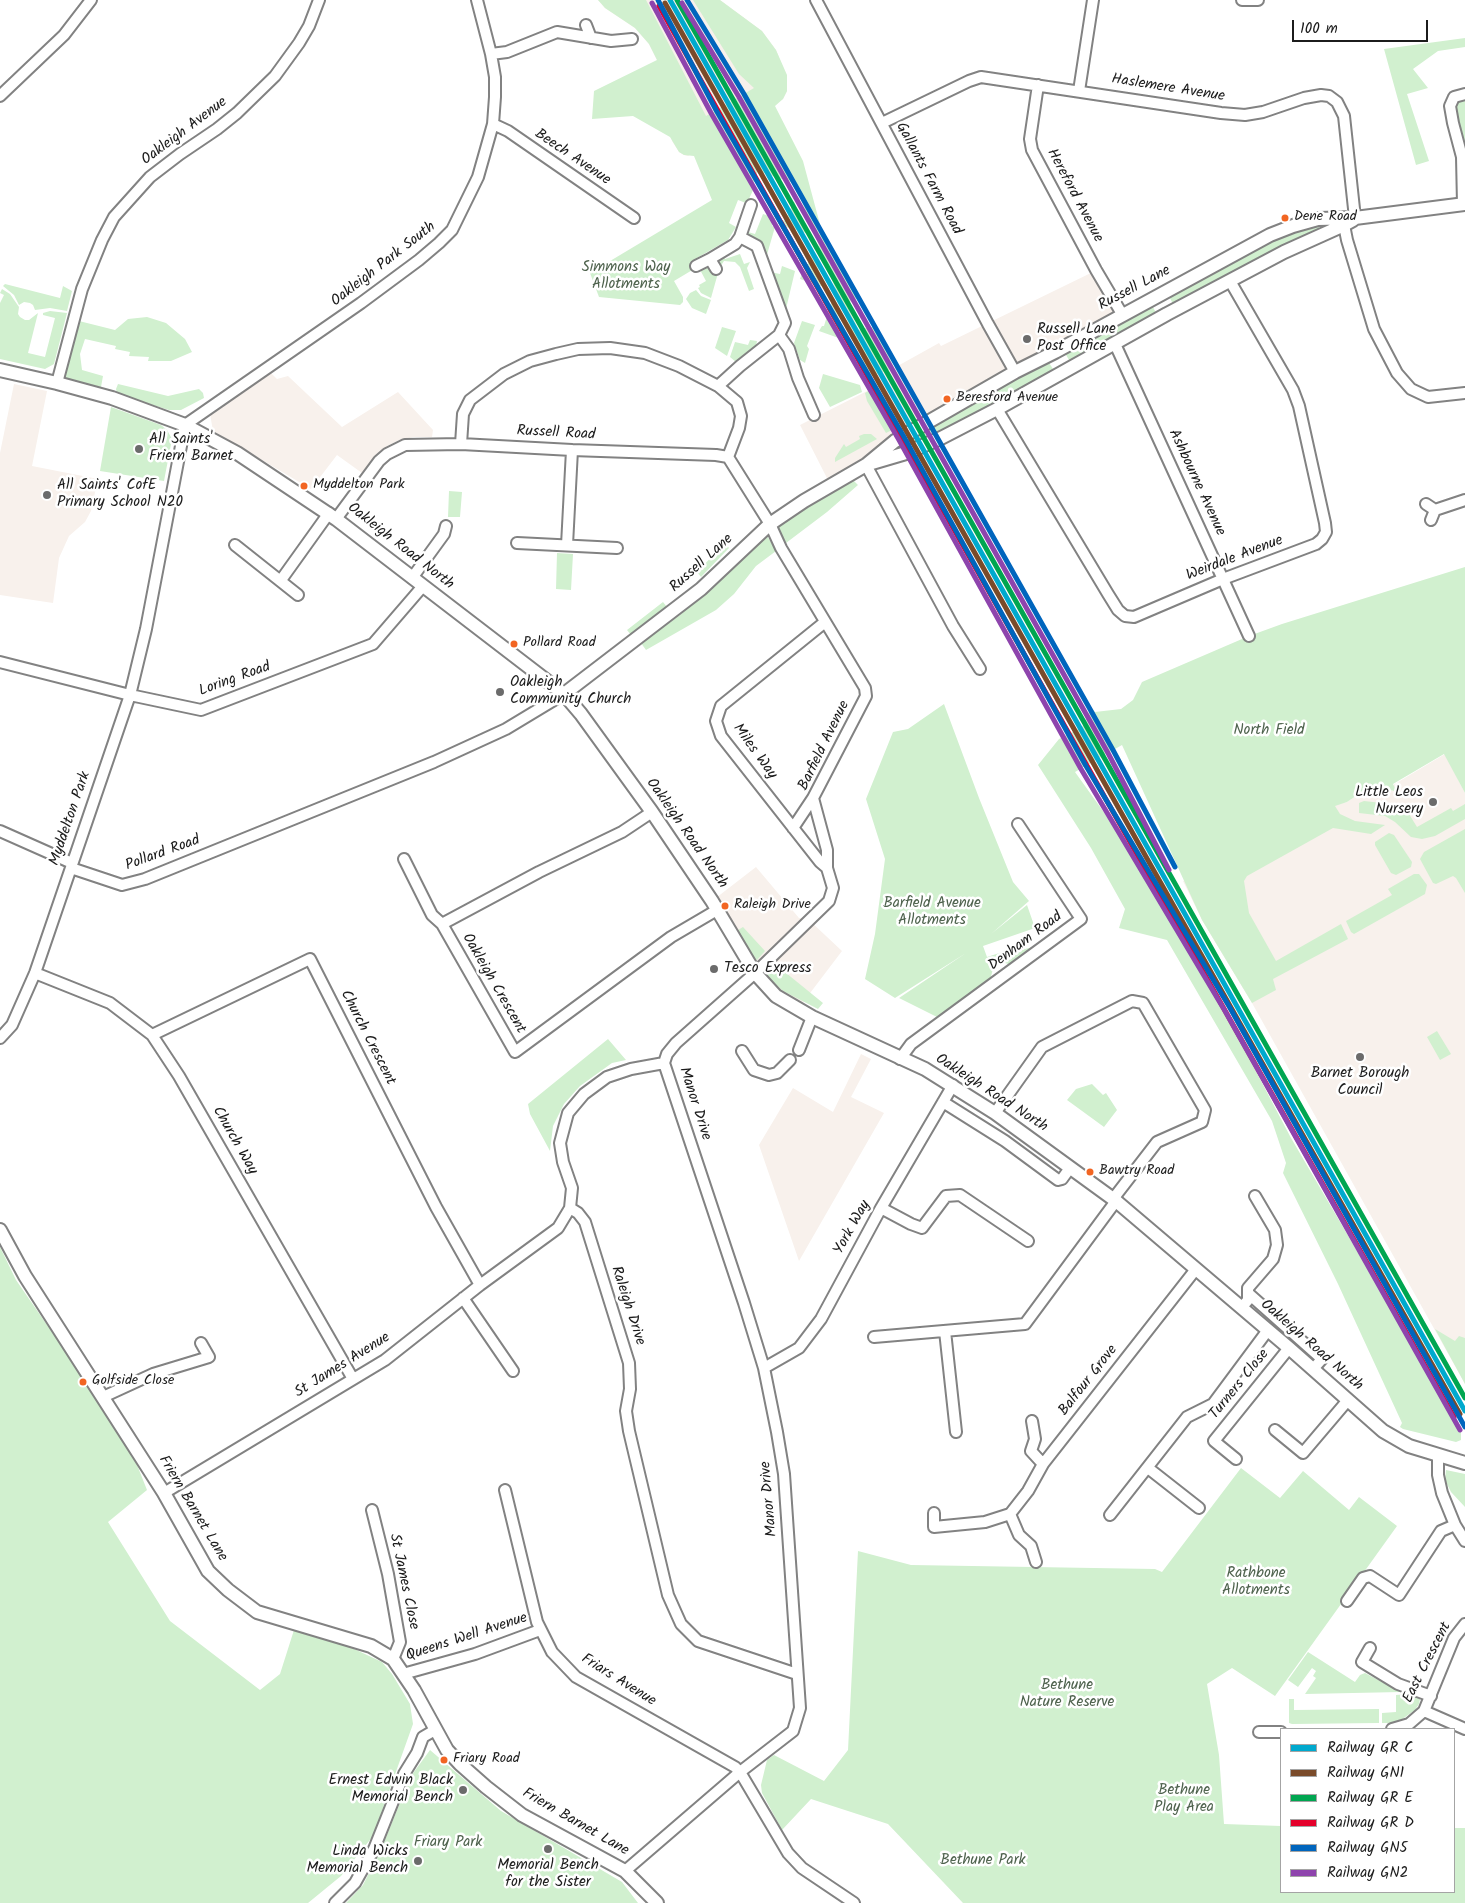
<!DOCTYPE html>
<html>
<head>
<meta charset="utf-8">
<style>
  body { margin:0 }
  #map { position:relative; width:1465px; height:1903px; overflow:hidden; background:#fff; font-family:Kalam,sans-serif }
  canvas { display:block }
  .legend { position:absolute; left:1280px; top:1728px; width:175px; height:165px; box-sizing:border-box; background:#fff; border:1px solid #a4a4a4; margin:0; padding:6px 9px; list-style:none; font-size:15px; color:#1c1c1c }
  .legend li { display:flex; align-items:center; gap:10px; height:25px }
  .legend b { width:25px; border:1px solid #a4a4a4 }
  .scale { position:absolute; left:1292px; top:20px; width:136px; height:22px; box-sizing:border-box; border:2px solid #1c1c1c; border-top:0; padding-left:6px; font-size:15px; line-height:18px; white-space:nowrap; color:#1c1c1c; -webkit-text-stroke:4px #fff; paint-order:stroke }
</style>
</head>
<body>
<div id="map">
<canvas width="1465" height="1903"></canvas>
<ul class="legend">
<li><b style="height:6px;background:#00a9ce"></b>Railway GR C</li>
<li><b style="height:6px;background:#7a4b2a"></b>Railway GN1</li>
<li><b style="height:6px;background:#00a651"></b>Railway GR E</li>
<li><b style="height:6px;background:#e4002b"></b>Railway GR D</li>
<li><b style="height:6px;background:#0065bd"></b>Railway GN5</li>
<li><b style="height:6px;background:#8e44ad"></b>Railway GN2</li>
</ul>
<div class="scale">100 m</div>
</div>
<script>
const g = document.querySelector('canvas').getContext('2d');
g.lineJoin = 'round';
function fill(path, color) {
  g.fillStyle = color;
  g.fill(path, 'evenodd');
}
function poly(rows) {
  const path = new Path2D();
  for (const r of rows) {
    path.moveTo(r[0], r[1]);
    for (let i = 2; i < r.length; i += 2) path.lineTo(r[i], r[i + 1]);
  }
  return path;
}
function stroke(path, color, width, dash) {
  g.strokeStyle = color;
  g.lineWidth = width;
  g.lineCap = dash ? 'butt' : 'round';
  g.setLineDash(dash || []);
  g.stroke(path);
}
function label(font, color, halo, rows, align = 'center') {
  g.font = font + ' Kalam,sans-serif';
  g.lineWidth = 5;
  g.setLineDash([]);
  g.textBaseline = 'middle';
  g.strokeStyle = halo;
  g.fillStyle = color;
  for (const [text, x, y, turn = 0] of rows) {
    g.save();
    g.translate(x, y);
    g.rotate((+turn || 0) * Math.PI / 180);
    g.textAlign = isNaN(turn) ? turn : align;
    if (halo) g.strokeText(text, 0, 0);
    g.fillText(text, 0, 0);
    g.restore();
  }
}
fill(poly([
  [598,0,720,0,762,31,776,50,786,75,787,91,783,99,688,156,684,155,679,152,672,141,657,60,649,44,635,28,605,8],
  [1097,270,1120,313,830,484,800,425,873,388,869,377,894,368,939,343,941,346],
  [271,373,277,379,288,376,342,427,398,392,433,430,432,437,414,437,399,440,387,446,376,455,362,473,337,455,311,489,213,431,210,414],
  [14,384,47,391,32,466,98,479,91,511,85,522,69,536,59,558,53,603,0,595,0,453],
  [1445,754,1465,793,1465,1384,1252,1003,1202,920,1183,881,1332,806,1347,802,1359,794,1381,795,1386,789,1394,791,1395,788,1393,785],
  [756,867,799,918,809,920,842,951,798,1009,776,996,712,901],
  [861,1054,871,1059,851,1097,884,1113,799,1261,759,1145,793,1088,833,1112]
]), '#f8f1ec');
fill(poly([
  [598,0,646,0,706,116,754,88,739,74,693,0,720,0,762,31,776,50,787,75,787,91,783,99,775,106,803,161,825,243,857,298,846,304,859,330,869,327,876,327,894,368,869,377,791,173,793,183,758,171,752,186,754,188,748,201,746,203,738,200,729,223,736,227,728,240,690,262,694,269,674,281,683,297,683,302,680,305,599,297,590,273,712,200,694,156,684,155,679,152,670,137,633,116,592,119,594,91,657,60,649,44,635,28,605,8],
  [1465,38,1465,47,1438,51,1413,69,1428,88,1407,94,1429,161,1416,165,1384,49],
  [1465,100,1465,145,1455,112,1456,105,1460,101],
  [794,201,806,233,780,225,782,220,785,221],
  [763,214,775,218,772,226,775,227,766,258,761,244,748,236,748,232,755,234],
  [1317,223,1320,229,1294,240,1173,304,1167,292,1267,238],
  [811,253,827,288,800,279,802,273,805,273],
  [723,254,725,259,740,254,744,264,750,262,747,268,754,289,749,291,740,267,735,262,724,261,720,267,718,262],
  [706,262,713,275,718,273,711,298,701,293,698,288,700,287,699,285,706,281,698,266],
  [782,266,795,271,785,313,770,272,780,274],
  [5,284,60,298,63,286,72,291,67,311,50,308,35,310,33,305,30,303,24,302,19,305,14,295,3,286],
  [2,289,10,294,19,307,18,314,20,317,25,320,29,320,38,313,28,353,45,357,55,318,43,315,43,313,50,311,67,313,54,364,45,369,0,359,0,303,4,295,0,293],
  [696,290,701,296,711,300,706,314,692,308,686,299,690,293],
  [832,300,847,341,819,331,822,326,824,326],
  [1150,301,1156,313,1069,360,1062,348],
  [147,317,166,323,185,339,192,352,171,361,148,361,149,357,129,356,130,352,115,349,116,346,85,339,80,354,82,370,103,376,101,387,66,379,63,376,79,321,115,330,128,319],
  [802,321,815,325,807,346,809,349,805,363,800,360,794,343],
  [722,327,736,331,727,356,715,348],
  [750,340,757,341,756,346,736,362,730,357,735,342,748,345],
  [1046,358,1053,369,1041,377,931,436,905,447,902,440],
  [823,374,860,385,862,392,830,407,819,388],
  [118,384,168,396,199,389,203,393,204,398,181,410,169,410,117,394,116,389],
  [875,387,881,408,892,430,886,433,867,401,865,393],
  [111,407,161,425,167,430,172,439,164,481,100,471],
  [864,434,871,434,877,439,835,462,835,458,844,444,846,447,860,439,859,436],
  [853,480,858,485,827,512,786,543,777,525,831,490,833,492],
  [449,491,462,492,460,517,448,517],
  [766,534,776,551,756,566,734,594,716,610,646,650,641,643,680,615],
  [725,543,729,548,701,577,697,572],
  [557,553,573,554,571,590,556,589],
  [1465,567,1465,793,1444,754,1393,784,1395,788,1394,791,1386,789,1381,795,1359,794,1347,802,1335,806,1340,814,1355,821,1385,825,1371,834,1333,828,1247,876,1244,881,1249,913,1276,961,1341,924,1348,939,1273,979,1276,990,1252,1003,1202,920,1122,745,1075,772,1113,825,1158,900,1240,1041,1291,1138,1461,1429,1461,1440,1456,1442,1403,1429,1400,1427,1402,1423,1338,1284,1283,1173,1286,1163,1272,1121,1167,940,1119,928,1125,909,1091,848,1038,765,1059,739,1082,727,1091,707,1095,712,1121,709,1133,700,1142,682,1249,636,1282,624],
  [663,602,667,607,631,635,627,630],
  [944,704,979,798,1013,882,1029,901,991,934,1027,905,1035,928,983,946,987,957,1024,945,1025,949,1036,946,1012,965,1005,963,997,965,993,969,990,980,937,1017,899,998,966,953,895,998,865,979,875,934,885,859,866,799,893,732,908,729],
  [1364,801,1382,803,1409,814,1417,827,1451,808,1453,811,1465,804,1465,819,1435,836,1422,839,1411,837,1395,822,1385,816,1359,813,1359,803],
  [1465,829,1465,893,1456,878,1453,876,1436,884,1433,883,1420,859,1424,852],
  [1389,833,1394,835,1412,862,1411,867,1396,875,1391,873,1375,845,1375,842],
  [1414,874,1419,874,1427,885,1425,894,1354,934,1351,932,1346,921,1392,895,1388,889],
  [743,927,765,951,757,960,754,958,738,930],
  [772,964,775,964,823,1003,818,1009,783,991,769,978,766,972],
  [1437,1031,1451,1054,1440,1060,1427,1037],
  [608,1039,626,1060,612,1063,580,1086,564,1104,553,1126,550,1151,530,1114,528,1104],
  [1092,1084,1103,1095,1106,1093,1117,1110,1104,1127,1067,1100,1076,1089],
  [0,1247,16,1280,128,1442,147,1490,108,1522,170,1621,260,1690,280,1674,294,1630,352,1648,382,1662,392,1674,410,1704,413,1724,373,1836,341,1876,308,1903,0,1903],
  [1435,1329,1455,1341,1459,1336,1465,1338,1465,1384],
  [1241,1468,1280,1498,1303,1471,1349,1510,1359,1497,1397,1526,1275,1696,1232,1668,1207,1684,1219,1755,1224,1824,1281,1826,1281,1892,1454,1892,1454,1828,1465,1828,1465,1903,963,1903,888,1824,811,1799,782,1830,762,1793,761,1785,767,1760,774,1755,824,1781,848,1750,858,1551,911,1565,1155,1569,1162,1572],
  [1446,1470,1465,1474,1465,1507,1451,1492,1445,1480],
  [1308,1652,1355,1682,1360,1675,1365,1673,1401,1692,1305,1694,1316,1678,1313,1676,1316,1671,1312,1668,1298,1687,1288,1680],
  [1408,1694,1420,1699,1419,1704,1415,1710,1401,1720,1393,1723,1382,1723,1382,1713,1396,1712,1396,1695],
  [1289,1699,1294,1699,1294,1710,1379,1709,1379,1723,1292,1724,1289,1723],
  [430,1750,501,1811,622,1882,638,1903,346,1903,363,1885,382,1847,411,1776]
]), '#d1f0cf');
const minor = poly([
  [816,0,988,324,1015,372],
  [1242,0,1258,0],
  [586,25,591,38],
  [491,54,507,52,557,32,611,41,632,39],
  [1038,85,1030,139,1032,150,1096,270,1122,314],
  [1079,91,1093,0],
  [0,96,64,35,91,0],
  [882,123,969,81,981,77,1221,113,1245,115,1263,112,1304,98,1321,95,1329,96,1337,102,1344,116,1355,218],
  [493,124,508,131,634,218],
  [1463,204,1462,157,1453,123,1450,106,1454,97,1465,94],
  [1344,225,1347,240,1374,329,1397,373,1411,389,1428,397,1465,393],
  [740,237,757,246,785,323,779,335,789,349,798,378,814,415],
  [696,266,710,259],
  [716,269,710,259,735,244,740,237,751,205],
  [1115,344,1249,636],
  [57,383,82,289,102,240,114,217,150,177,180,154,217,129,237,113,275,76,299,43,309,26,319,0],
  [718,386,740,366,779,335],
  [997,409,1108,594,1118,610,1125,616,1134,617,1223,579,1316,544,1322,539,1326,532,1325,523,1299,406,1293,390,1230,281],
  [461,444,463,414,470,400,504,374,530,361,556,354,578,349,610,348,645,353,679,366,718,386,737,402,741,416,739,428,728,457],
  [866,465,953,626,980,669],
  [1426,504,1435,510,1431,520],
  [1435,510,1465,500],
  [517,543,617,548],
  [235,545,298,595],
  [567,545,572,450],
  [412,578,444,534,446,526],
  [281,580,329,513],
  [825,622,721,706,716,721,721,736,820,862,827,868],
  [0,662,130,695,201,710,373,644,423,586],
  [652,812,622,832,539,872,442,924,515,1052,671,937,717,910],
  [793,828,813,798],
  [0,831,72,863],
  [404,859,432,915,442,924],
  [71,868,122,885,145,879,434,762,506,729,564,694],
  [35,973,110,1003,152,1035,179,1076,353,1379],
  [152,1035,310,959,436,1207,480,1285],
  [0,1038,12,1025,35,973,130,695,146,629,185,425,361,303,419,260,439,243,452,230,478,177,493,124,495,97,495,77,491,54,477,0],
  [799,1050,812,1017],
  [742,1051,754,1070,769,1075,777,1073,790,1060],
  [900,1059,911,1044,1081,919,1018,824],
  [943,1102,1005,1141,1058,1180,1062,1179,1070,1168],
  [995,1113,1042,1047,1132,1001,1143,1003,1205,1110,1202,1122,1157,1142,1113,1199],
  [570,1208,578,1213,585,1222,629,1363,630,1389,626,1411,629,1431,668,1595,681,1624,698,1641,797,1674],
  [881,1208,911,1224,922,1228,946,1196,960,1195,1028,1241],
  [1249,1294,1322,1359,1313,1369],
  [463,1298,513,1371],
  [1242,1307,1248,1300,1248,1288,1273,1259,1277,1245,1275,1230,1255,1196],
  [945,1331,956,1432],
  [874,1337,1025,1324,1116,1201],
  [764,1368,799,1348,821,1319,881,1208,953,1085],
  [103,1397,153,1374,209,1357,201,1343],
  [1032,1421,1035,1439,1031,1451,1043,1464],
  [1275,1430,1303,1453,1348,1400],
  [1438,1455,1438,1475,1442,1493,1455,1525,1465,1541],
  [1236,1459,1214,1441,1289,1348],
  [1148,1468,1199,1508],
  [505,1490,537,1622,552,1652,576,1677,735,1767,740,1772,788,1853,802,1868,854,1903],
  [164,1493,385,1360,480,1285,558,1228,570,1208,572,1188,563,1162,560,1143,568,1113,584,1094,607,1077,631,1069,664,1063,667,1054,676,1043,755,973,829,901,833,888,827,868,827,850,813,798,866,696,865,688,781,548,770,524,728,457,716,455,572,450,461,444,405,445,387,454,379,461,336,519],
  [372,1510,388,1574,400,1642,393,1659],
  [934,1513,934,1527,985,1522,1010,1514,1028,1491,1043,1464,1196,1269],
  [1010,1514,1019,1535,1031,1546,1036,1562],
  [1110,1515,1187,1417,1213,1404,1268,1330],
  [1347,1601,1363,1578,1370,1576,1399,1595,1441,1531,1455,1525],
  [1370,1648,1362,1662,1398,1684,1431,1696],
  [403,1674,475,1654,540,1630],
  [1424,1711,1465,1729],
  [1392,1729,1409,1724,1424,1711,1454,1638,1465,1624],
  [1259,1732,1281,1732],
  [625,1871,740,1772,793,1731,800,1708,784,1474,777,1432,764,1368,744,1303,664,1063],
  [335,1903,355,1883,374,1849,404,1774,417,1753,423,1737,435,1730]
]);
const major = poly([
  [0,370,57,383,112,398,185,425,237,453,336,519,564,694,581,714,652,812,712,901,755,973,776,996,812,1017,925,1069,995,1113,1116,1201,1289,1348,1383,1431,1409,1446,1465,1463],
  [872,463,906,453,941,438,997,409,1167,314,1284,252,1344,225,1353,220],
  [564,694,701,589,770,524,804,501,866,465,895,441,1015,372,1055,352,1270,235,1293,226,1318,219,1355,218,1465,204],
  [0,1230,25,1276,164,1493,208,1571,228,1590,257,1612,371,1646,393,1659,414,1690,447,1750,460,1764,486,1787,522,1815,625,1871,657,1903]
]);
stroke(minor, '#828282', 14);
stroke(major, '#828282', 16);
stroke(minor, '#fff', 10);
stroke(major, '#fff', 12);
stroke(poly([
  [670,0,1465,1411]
]), '#00a9ce', 5);
stroke(poly([
  [665,3,1460,1414]
]), '#7a4b2a', 5);
stroke(poly([
  [677,0,1465,1398]
]), '#00a651', 5);
stroke(poly([
  [659,6,1454,1417]
]), '#e4002b', 5);
stroke(poly([
  [658,0,716,110,904,437,1086,766,1230,1008,1465,1427],
  [687,0,744,94,1113,750,1175,867]
]), '#0065bd', 5);
stroke(poly([
  [652,3,711,113,899,440,1081,769,1225,1011,1460,1430],
  [682,3,739,97,1108,753,1169,870]
]), '#8e44ad', 5);
for (const [x, y, r, color] of [
  [1285,218,4.5,"#f26522"],
  [1027,339,5,"#6b6b6b"],
  [947,399,4.5,"#f26522"],
  [139,449,5,"#6b6b6b"],
  [304,486,4.5,"#f26522"],
  [47,495,5,"#6b6b6b"],
  [514,644,4.5,"#f26522"],
  [500,692,5,"#6b6b6b"],
  [1433,802,5,"#6b6b6b"],
  [725,906,4.5,"#f26522"],
  [714,969,5,"#6b6b6b"],
  [1360,1057,5,"#6b6b6b"],
  [1090,1172,4.5,"#f26522"],
  [83,1382,4.5,"#f26522"],
  [444,1760,4.5,"#f26522"],
  [463,1790,5,"#6b6b6b"],
  [548,1849,5,"#6b6b6b"],
  [418,1861,5,"#6b6b6b"]
]) {
  const dot = new Path2D();
  dot.arc(x, y, r, 0, 2 * Math.PI);
  g.fillStyle = color;
  g.fill(dot);
  stroke(dot, '#fff', 2);
}
label('14px', '#1c1c1c', '#fff', [
  ["Dene Road",1294,218],
  ["Beresford Avenue",956,399],
  ["Myddelton Park",313,486],
  ["Pollard Road",523,644],
  ["Raleigh Drive",734,906],
  ["Bawtry Road",1099,1172],
  ["Golfside Close",92,1382],
  ["Friary Road",453,1760]
], 'left');
label('15px', '#1c1c1c', '#fff', [
  ["Haslemere Avenue",1168,89,9],
  ["Oakleigh Avenue",185,132,-37],
  ["Beech Avenue",572,158,34],
  ["Gallants Farm Road",928,179,62],
  ["Hereford Avenue",1074,196,62],
  ["Oakleigh Park South",384,265,-38],
  ["Russell Lane",1135,289,-28],
  ["Russell Road",556,434,3],
  ["Ashbourne Avenue",1196,483,65],
  ["Oakleigh Road North",400,547,38],
  ["Weirdale Avenue",1235,559,-21],
  ["Russell Lane",702,564,-42],
  ["Loring Road",235,680,-20],
  ["Barfield Avenue",825,746,-64],
  ["Miles Way",754,752,54],
  ["Myddelton Park",71,819,-71],
  ["Oakleigh Road North",686,834,55],
  ["Pollard Road",163,854,-20],
  ["Denham Road",1026,942,-37],
  ["Oakleigh Crescent",493,984,60],
  ["Church Crescent",367,1038,63],
  ["Oakleigh Road North",991,1094,33],
  ["Manor Drive",694,1104,72],
  ["Church Way",234,1141,60],
  ["York Way",853,1228,-61],
  ["Raleigh Drive",627,1306,72],
  ["Oakleigh Road North",1311,1346,41],
  ["St James Avenue",343,1366,-32],
  ["Balfour Grove",1089,1381,-52],
  ["Turners Close",1240,1385,-51],
  ["Manor Drive",770,1499,-95],
  ["Friern Barnet Lane",192,1509,59],
  ["St James Close",403,1582,78],
  ["Queens Well Avenue",467,1638,-18],
  ["East Crescent",1428,1663,-63],
  ["Friars Avenue",618,1681,32],
  ["Friern Barnet Lane",575,1823,30]
]);
label('15px', '#4e624d', '#fff', [
  ["Simmons Way",626,268],
  ["Allotments",626,285],
  ["North Field",1269,731],
  ["Barfield Avenue",932,904],
  ["Allotments",932,921],
  ["Rathbone",1256,1574],
  ["Allotments",1256,1591],
  ["Bethune",1067,1686],
  ["Nature Reserve",1067,1703],
  ["Bethune",1184,1791],
  ["Play Area",1184,1808],
  ["Friary Park",448,1843],
  ["Bethune Park",983,1861]
]);
label('15px', '#1c1c1c', '#fff', [
  ["Russell Lane",1037,330],
  ["Post Office",1037,347],
  ["All Saints'",149,440],
  ["Friern Barnet",149,457],
  ["All Saints' CofE",57,486],
  ["Primary School N20",57,503],
  ["Oakleigh",510,683],
  ["Community Church",510,700],
  ["Little Leos",1423,793,"right"],
  ["Nursery",1423,810,"right"],
  ["Tesco Express",724,969],
  ["Barnet Borough",1360,1074,"center"],
  ["Council",1360,1091,"center"],
  ["Ernest Edwin Black",453,1781,"right"],
  ["Memorial Bench",453,1798,"right"],
  ["Linda Wicks",408,1852,"right"],
  ["Memorial Bench",408,1869,"right"],
  ["Memorial Bench",548,1866,"center"],
  ["for the Sister",548,1883,"center"]
], 'left');
</script>
</body>
</html>
